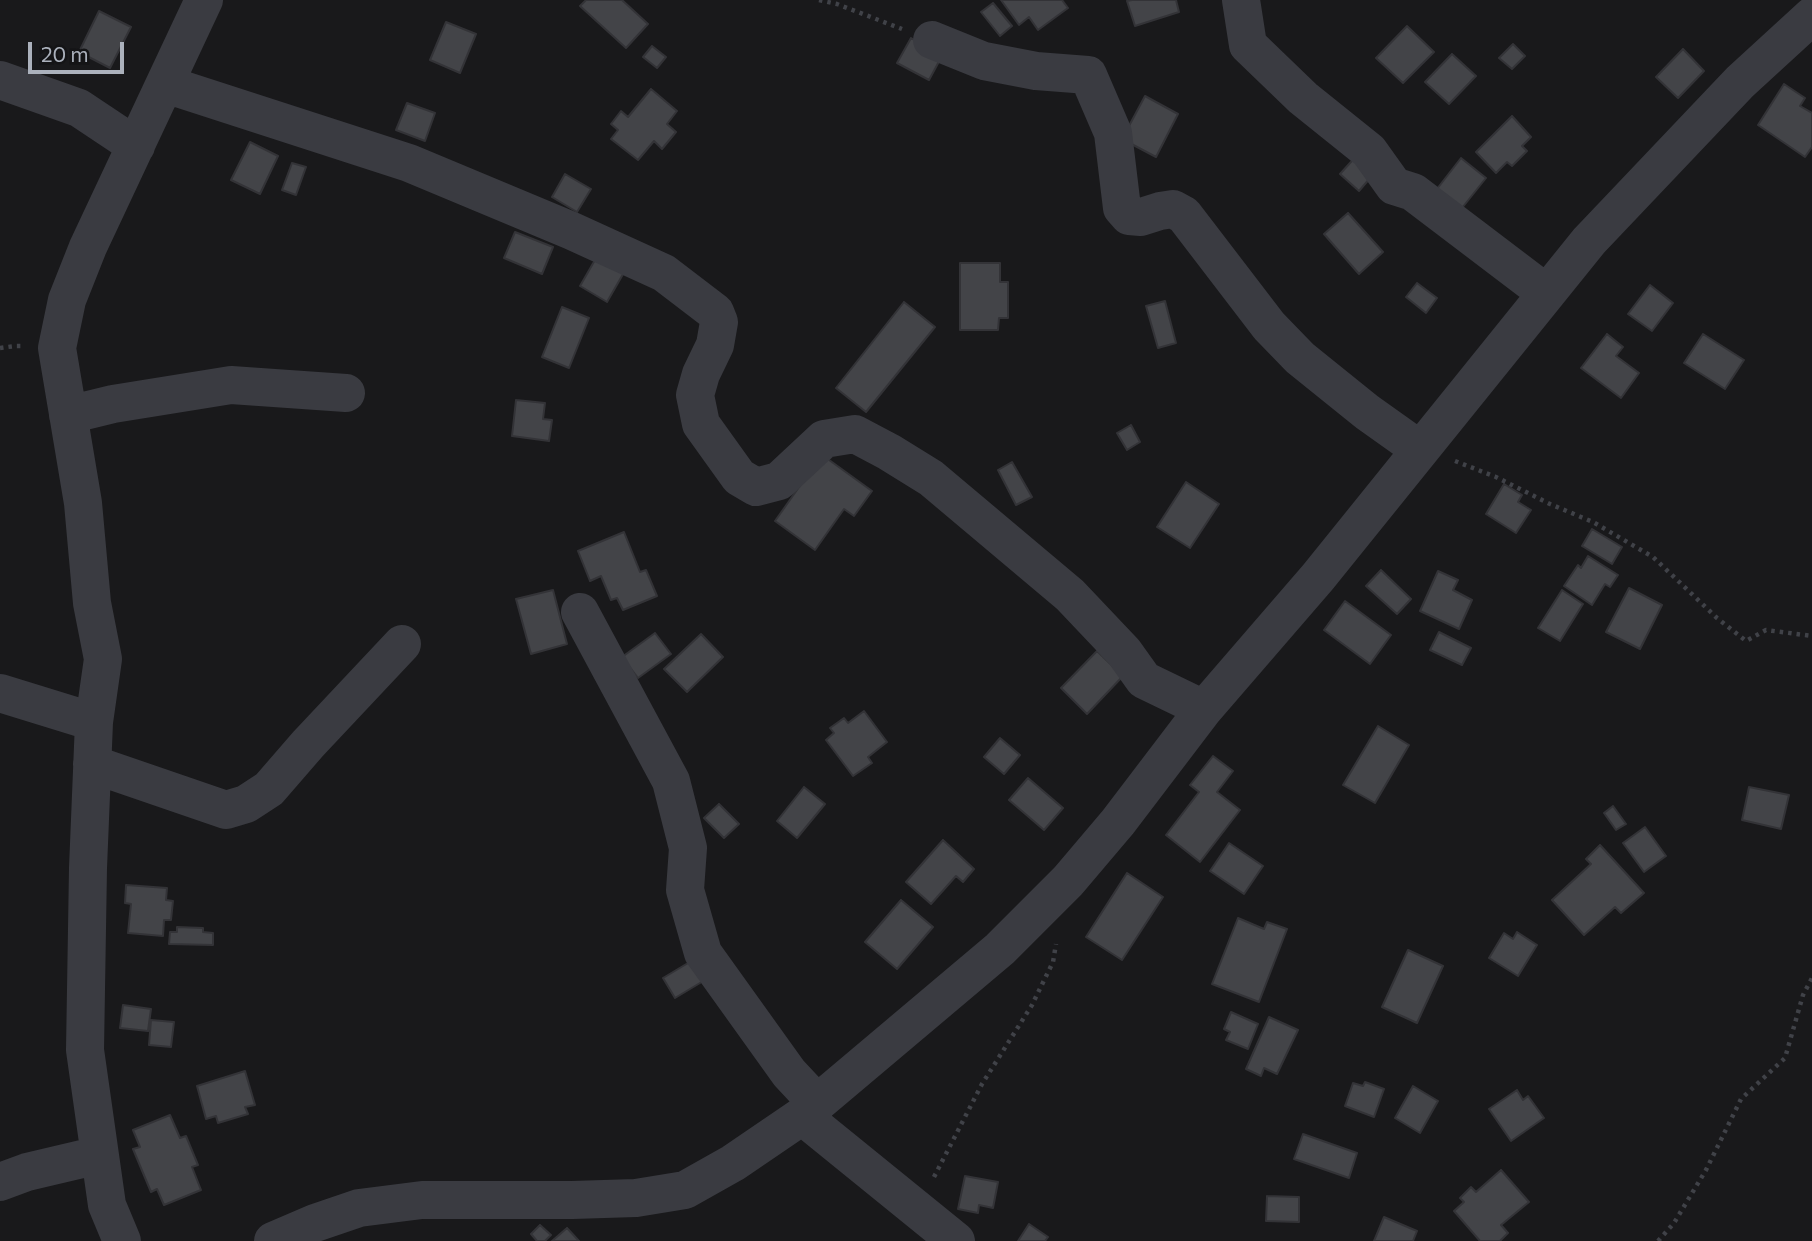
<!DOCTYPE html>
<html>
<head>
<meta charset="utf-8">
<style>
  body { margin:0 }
  #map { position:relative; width:1812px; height:1241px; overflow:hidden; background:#19191b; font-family:Commissioner,sans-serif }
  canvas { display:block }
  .scale { position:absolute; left:28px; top:42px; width:96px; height:32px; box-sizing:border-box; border:4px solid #abb1bc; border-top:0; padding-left:9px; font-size:21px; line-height:24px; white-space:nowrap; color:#abb1bc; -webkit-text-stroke:5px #141416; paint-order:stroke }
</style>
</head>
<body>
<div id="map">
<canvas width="1812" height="1241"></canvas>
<div class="scale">20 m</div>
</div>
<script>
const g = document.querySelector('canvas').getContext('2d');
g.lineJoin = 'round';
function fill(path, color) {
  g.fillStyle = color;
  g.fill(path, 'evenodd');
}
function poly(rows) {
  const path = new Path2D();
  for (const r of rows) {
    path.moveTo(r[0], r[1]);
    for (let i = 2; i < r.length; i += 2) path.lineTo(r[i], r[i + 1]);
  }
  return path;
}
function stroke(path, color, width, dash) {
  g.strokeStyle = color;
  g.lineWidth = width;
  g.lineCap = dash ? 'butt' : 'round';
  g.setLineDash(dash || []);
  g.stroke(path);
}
const building = poly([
  [586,0,622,0,648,24,626,48,580,6,586,0],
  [1001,0,1062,0,1068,8,1038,30,1029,17,1019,25,1001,0],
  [1132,0,1176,0,1179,12,1135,26,1127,1,1132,0],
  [993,3,1012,26,1000,36,981,12,993,3],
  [99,11,131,27,110,68,79,52,99,11],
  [446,22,476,34,460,73,430,60,446,22],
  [1407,26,1434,52,1403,83,1376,58,1407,26],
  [911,38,942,56,929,80,897,63,911,38],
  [1513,44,1525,56,1512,69,1499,58,1513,44],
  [652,46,666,57,657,68,643,57,652,46],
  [1683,49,1704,71,1678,98,1656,77,1683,49],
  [1452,54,1476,76,1449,104,1425,82,1452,54],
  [1784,84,1805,98,1800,106,1812,113,1812,147,1805,157,1758,125,1784,84],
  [651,89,677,111,667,124,676,132,662,149,654,141,638,160,611,139,618,130,611,124,621,111,628,117,651,89],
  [1145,96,1178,114,1156,157,1122,139,1145,96],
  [407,103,435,113,425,141,396,130,407,103],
  [1512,116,1531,137,1522,146,1527,151,1512,166,1507,162,1496,173,1476,152,1512,116],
  [250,142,278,156,260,194,231,180,250,142],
  [1359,153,1377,170,1359,191,1340,174,1359,153],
  [1461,158,1486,178,1458,213,1433,194,1461,158],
  [292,163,306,167,296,195,282,190,292,163],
  [565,174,591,189,577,212,552,197,565,174],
  [1348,213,1383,252,1359,274,1324,234,1348,213],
  [515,232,553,247,542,274,504,258,515,232],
  [599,253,626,269,607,302,580,286,599,253],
  [960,263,1000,263,1000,282,1008,282,1008,318,999,318,998,330,960,330,960,263],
  [1417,283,1437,298,1426,313,1406,297,1417,283],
  [1650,285,1673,303,1652,331,1628,314,1650,285],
  [1165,301,1176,343,1158,348,1146,306,1165,301],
  [904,302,935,327,866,412,836,388,904,302],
  [562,307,589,318,569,368,542,357,562,307],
  [1607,334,1623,347,1616,356,1639,373,1621,398,1581,368,1607,334],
  [1703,334,1744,360,1725,389,1684,363,1703,334],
  [516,400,545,403,543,419,552,420,549,441,512,436,516,400],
  [1131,425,1140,442,1127,450,1117,433,1131,425],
  [825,457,872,491,854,516,844,509,815,550,775,521,804,480,825,457],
  [1012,462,1032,497,1016,505,998,470,1012,462],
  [1186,482,1219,504,1190,548,1157,527,1186,482],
  [1504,484,1522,495,1518,502,1531,510,1516,533,1486,514,1504,484],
  [1592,529,1622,547,1612,564,1582,546,1592,529],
  [624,532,640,572,646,570,657,596,623,610,617,598,611,600,601,576,590,581,578,551,624,532],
  [1588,556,1618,575,1610,587,1605,584,1592,605,1564,586,1578,565,1581,568,1588,556],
  [1381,570,1411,599,1397,614,1366,586,1381,570],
  [1438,571,1458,580,1453,590,1472,600,1459,629,1420,611,1438,571],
  [1629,588,1662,605,1640,649,1606,632,1629,588],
  [553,590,567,644,531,654,516,599,553,590],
  [1562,590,1583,604,1560,641,1538,628,1562,590],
  [1345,601,1391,635,1370,664,1324,630,1345,601],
  [1439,632,1471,648,1462,665,1430,650,1439,632],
  [655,633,671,654,638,678,622,657,655,633],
  [701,634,723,657,687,692,664,669,701,634],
  [1097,651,1123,676,1087,714,1061,688,1097,651],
  [864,711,887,742,868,757,872,763,853,776,826,740,834,733,830,728,844,718,848,723,864,711],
  [1378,726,1409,745,1375,803,1343,785,1378,726],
  [1000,738,1020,755,1004,774,984,757,1000,738],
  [1213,756,1233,771,1217,792,1240,810,1200,862,1166,835,1199,792,1190,785,1213,756],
  [1028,778,1063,808,1044,830,1009,800,1028,778],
  [804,787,825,804,797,838,777,821,804,787],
  [1749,787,1789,795,1781,829,1742,820,1749,787],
  [719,804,739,824,724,838,704,818,719,804],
  [1613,806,1626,824,1616,830,1604,813,1613,806],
  [1645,827,1666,856,1644,872,1623,843,1645,827],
  [943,840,974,869,963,882,956,876,931,904,906,882,943,840],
  [1229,843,1263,866,1244,894,1210,871,1229,843],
  [1600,845,1644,893,1621,913,1615,907,1584,935,1552,900,1591,864,1586,859,1600,845],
  [1127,873,1163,897,1122,960,1086,937,1127,873],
  [126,885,167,888,166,900,173,901,171,920,164,920,163,936,128,933,131,904,125,903,126,885],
  [901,900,933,927,897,969,865,942,901,900],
  [1238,918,1264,929,1267,922,1287,929,1259,1002,1212,984,1238,918],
  [177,927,203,928,203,932,213,933,213,945,169,944,170,932,177,932,177,927],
  [1517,932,1537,945,1518,976,1489,958,1504,933,1513,939,1517,932],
  [1408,950,1443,966,1417,1023,1382,1007,1408,950],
  [693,960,705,980,675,998,663,978,693,960],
  [123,1005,151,1009,148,1031,120,1028,123,1005],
  [1231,1012,1258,1024,1248,1049,1226,1040,1230,1032,1224,1029,1231,1012],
  [1269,1017,1298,1030,1277,1074,1264,1068,1261,1076,1246,1069,1269,1017],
  [151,1020,174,1022,171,1047,149,1045,151,1020],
  [245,1071,255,1105,245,1107,248,1114,218,1123,216,1116,206,1119,197,1086,245,1071],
  [1365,1082,1384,1089,1374,1117,1345,1106,1353,1083,1363,1086,1365,1082],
  [1413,1086,1438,1101,1420,1133,1395,1118,1413,1086],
  [1517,1090,1523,1100,1528,1096,1544,1118,1511,1141,1489,1109,1517,1090],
  [170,1115,180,1138,186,1136,198,1165,192,1167,201,1190,164,1205,157,1189,151,1192,133,1149,140,1147,133,1130,170,1115],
  [1303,1134,1357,1153,1349,1178,1294,1159,1303,1134],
  [1501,1170,1529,1202,1501,1225,1508,1233,1500,1241,1480,1241,1454,1211,1464,1202,1460,1198,1471,1187,1476,1192,1501,1170],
  [965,1176,998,1182,993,1208,979,1205,978,1213,958,1209,965,1176],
  [1267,1196,1299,1197,1299,1222,1266,1221,1267,1196],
  [1384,1217,1417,1231,1413,1241,1374,1241,1384,1217],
  [1029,1224,1048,1237,1045,1241,1018,1241,1029,1224],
  [540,1225,551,1235,545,1241,537,1241,531,1234,540,1225],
  [567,1228,579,1241,552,1241,567,1228]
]);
fill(building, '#434448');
stroke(building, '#333337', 2);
stroke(poly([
  [819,0,837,4,902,29],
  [0,348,15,346,25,346],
  [1455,461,1496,477,1550,504,1593,522,1653,557,1717,618,1746,641,1766,630,1812,636],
  [934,1177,982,1084,1032,1005,1053,962,1056,944],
  [1658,1241,1674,1223,1706,1170,1741,1099,1785,1058,1803,995,1812,978]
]), '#404248', 4.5, [3.5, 5]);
stroke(poly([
  [1241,0,1248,45,1303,98,1369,151,1394,186,1413,192,1546,293],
  [932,40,984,61,1036,71,1088,75,1113,133,1122,208,1129,216,1141,217,1160,211,1173,209,1184,215,1269,326,1300,358,1367,412,1419,449],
  [0,80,79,108,136,146],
  [165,84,409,163,572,231,664,273,715,312,719,322,715,345,701,374,695,395,701,424,739,477,756,487,779,481,824,439,855,434,889,452,931,478,1070,595,1124,652,1144,680,1204,709],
  [68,415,113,404,231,385,346,393],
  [580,612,671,781,688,848,685,890,703,953,789,1073,817,1103],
  [0,693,94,722],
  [92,764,226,810,246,804,269,789,308,744,402,644],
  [802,1116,956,1241],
  [0,1182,27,1172,99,1155],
  [122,1241,107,1205,85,1050,88,868,94,722,103,659,92,603,83,503,57,348,67,300,88,247,204,0],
  [273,1241,315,1223,359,1208,422,1200,572,1200,636,1198,685,1190,733,1163,802,1116,1000,949,1068,881,1118,822,1204,709,1318,577,1589,241,1740,82,1812,16]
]), '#3a3b41', 38);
</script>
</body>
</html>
